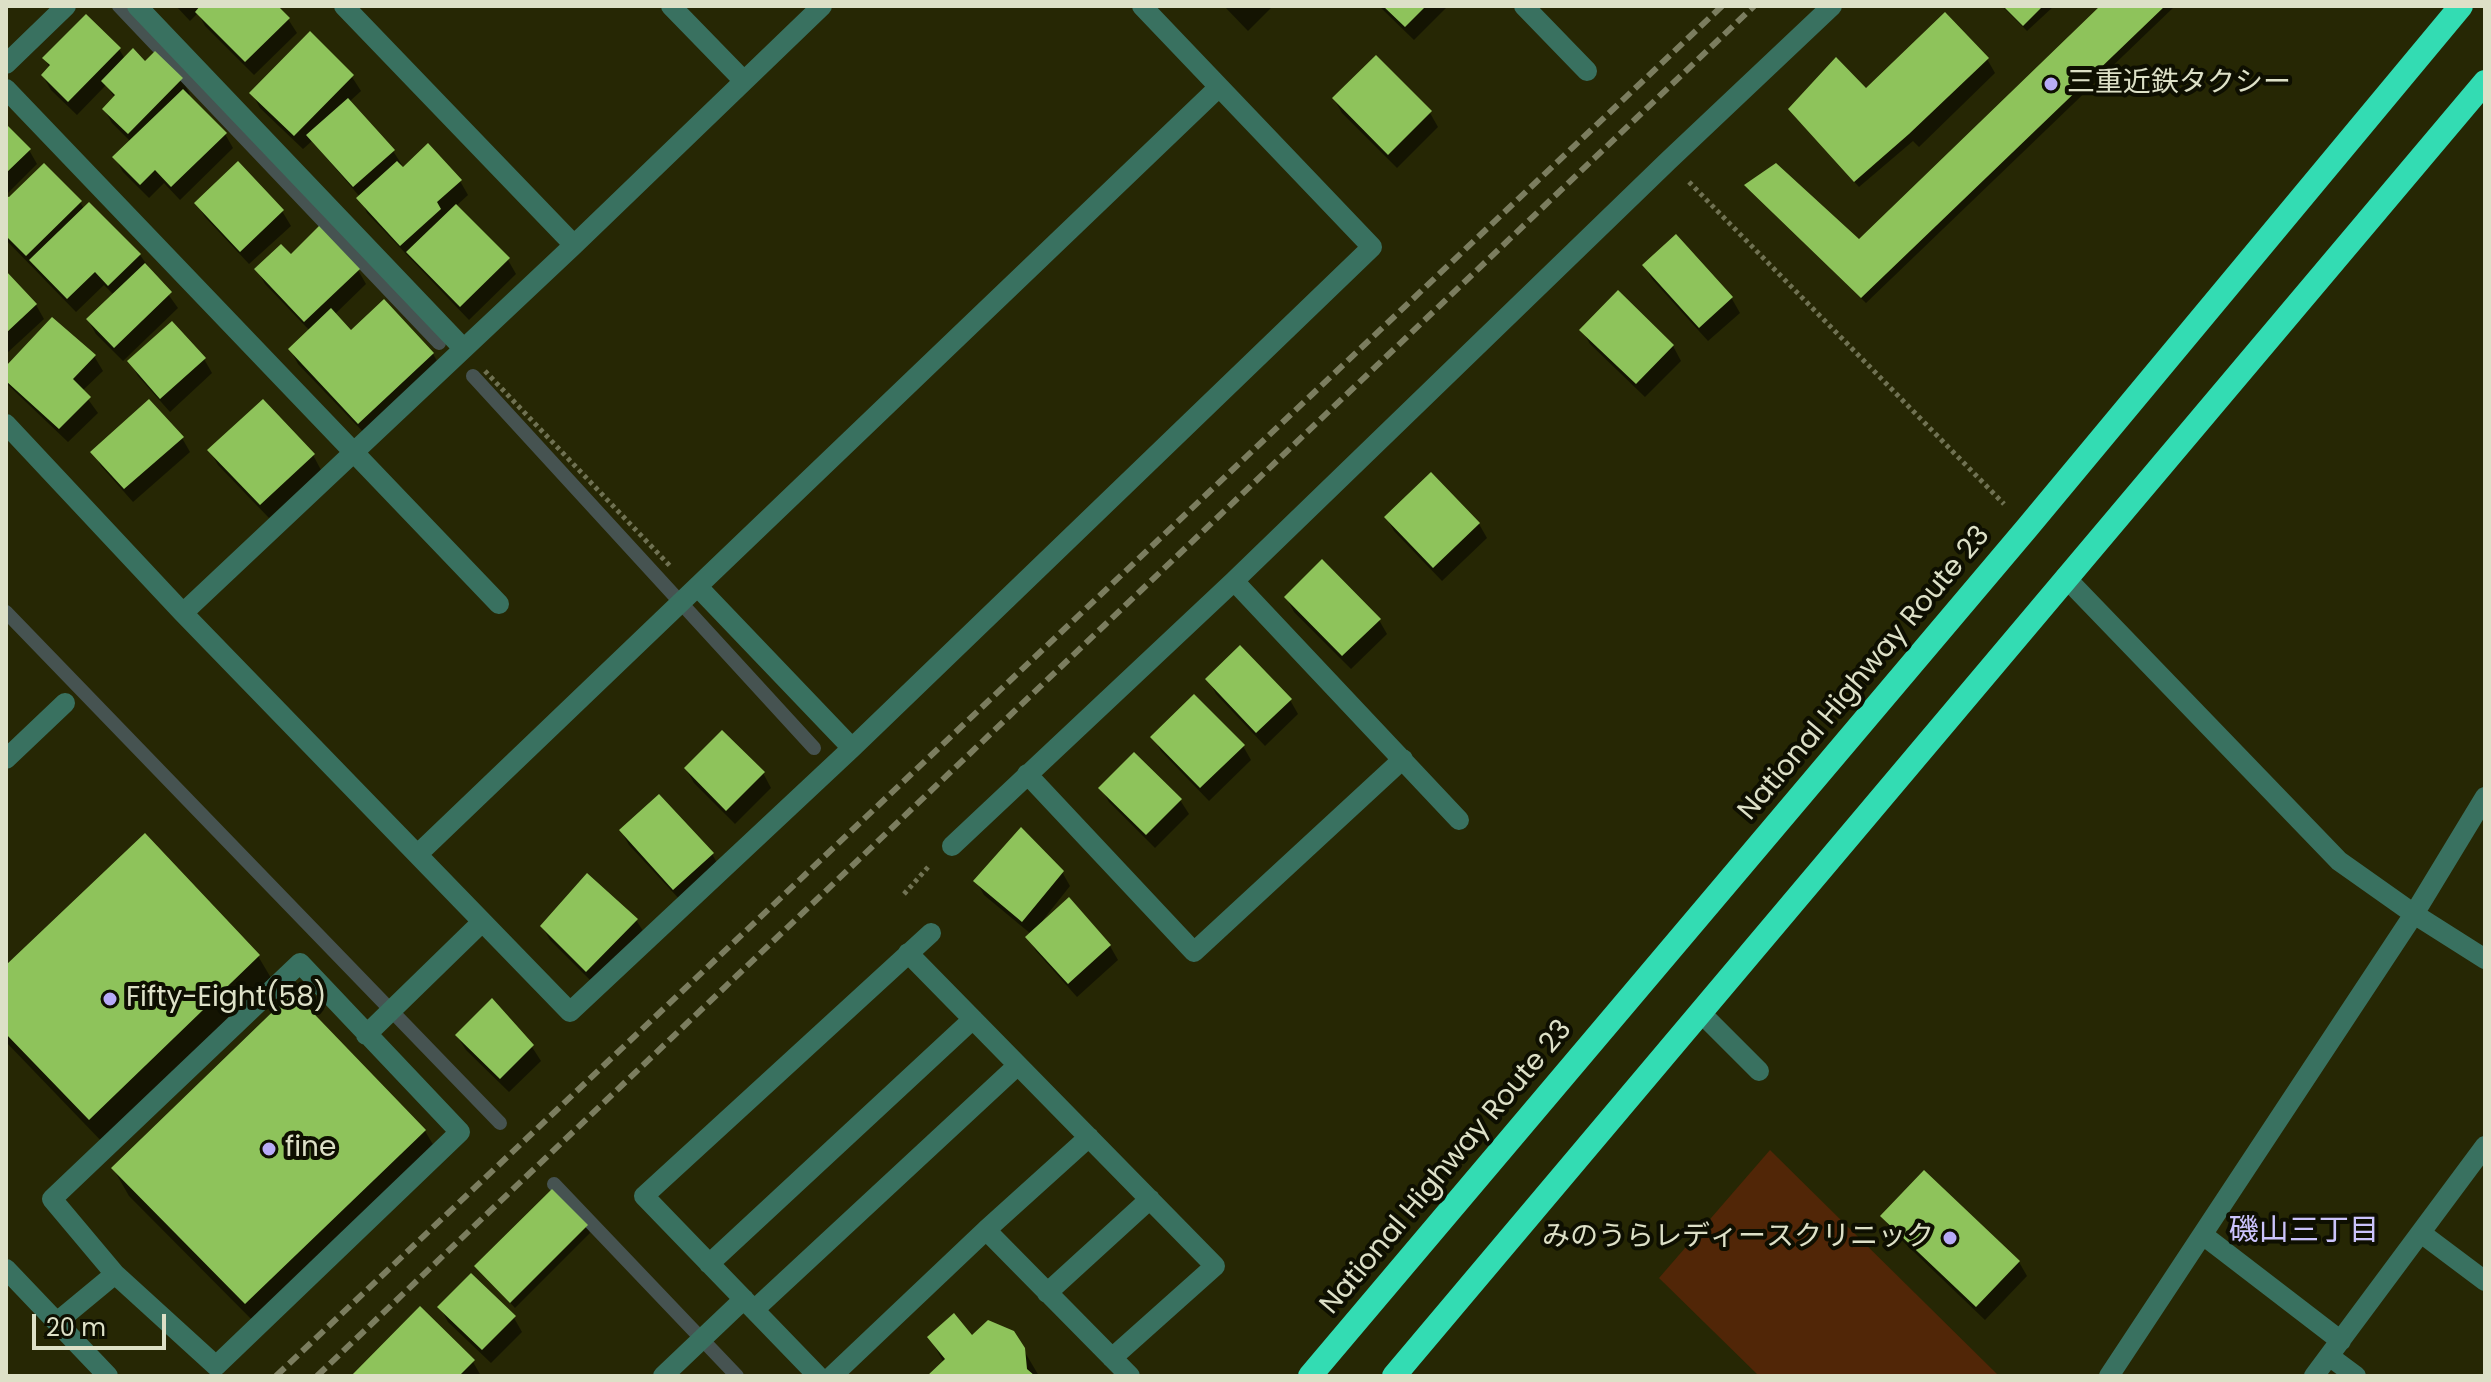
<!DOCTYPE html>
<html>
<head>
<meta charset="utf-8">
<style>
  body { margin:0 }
  #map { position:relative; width:2491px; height:1382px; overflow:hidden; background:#262704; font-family:Poppins,sans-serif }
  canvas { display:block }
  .frame { position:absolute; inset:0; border:8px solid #dde0c7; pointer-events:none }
  .scale { position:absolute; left:32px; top:1314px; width:134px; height:36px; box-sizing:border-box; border:4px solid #dde0c7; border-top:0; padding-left:10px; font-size:24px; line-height:28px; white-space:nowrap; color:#dde0c7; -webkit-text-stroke:6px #0e0f01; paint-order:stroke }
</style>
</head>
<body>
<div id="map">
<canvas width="2491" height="1382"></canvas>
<div class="frame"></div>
<div class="scale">20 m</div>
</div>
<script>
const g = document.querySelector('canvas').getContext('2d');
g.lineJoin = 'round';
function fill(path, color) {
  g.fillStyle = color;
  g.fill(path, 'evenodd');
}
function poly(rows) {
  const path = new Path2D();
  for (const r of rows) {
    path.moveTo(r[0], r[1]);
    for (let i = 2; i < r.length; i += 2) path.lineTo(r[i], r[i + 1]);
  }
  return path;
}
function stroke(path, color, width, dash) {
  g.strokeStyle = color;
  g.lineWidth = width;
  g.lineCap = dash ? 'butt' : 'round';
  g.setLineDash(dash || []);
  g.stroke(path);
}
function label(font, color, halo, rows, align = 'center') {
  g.font = font + ' Poppins,"Noto Sans JP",sans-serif';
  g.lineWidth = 8;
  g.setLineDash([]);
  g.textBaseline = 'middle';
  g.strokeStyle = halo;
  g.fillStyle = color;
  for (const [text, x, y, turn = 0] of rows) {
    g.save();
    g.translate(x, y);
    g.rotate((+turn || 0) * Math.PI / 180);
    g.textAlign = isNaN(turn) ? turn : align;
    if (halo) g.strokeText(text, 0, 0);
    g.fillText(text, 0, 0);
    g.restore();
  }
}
fill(poly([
  [1770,1150,1999,1376,1759,1376,1659,1278]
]), '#512607');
fill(poly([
  [176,6,275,6,288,19,297,33,254,75,205,26,198,13,190,21],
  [1224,6,1273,6,1248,31],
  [1379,6,1448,6,1414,40],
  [2002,6,2054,6,2027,31],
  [2103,6,2175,6,1866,303,1747,186,1859,242],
  [119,49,125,59,145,64,155,54,182,80,190,94,188,96,225,134,233,148,180,200,164,183,149,198,123,172,115,158,131,142,112,123,104,109,115,98,106,85,77,115,51,90,43,76,50,68,44,58],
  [1987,59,1995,73,1919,147,1913,141,1859,187,1794,115,1872,97],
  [352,77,361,91,349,102,393,151,402,165,400,167,460,181,468,195,456,206,508,260,516,274,469,320,367,213,360,197,312,141,303,149,260,108,252,93],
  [1334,99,1430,113,1438,127,1397,168,1342,113],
  [6,127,29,150,37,164,6,195],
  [6,198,80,202,84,209,140,255,178,308,123,361,96,334,88,320,114,295,104,285,76,312,6,240],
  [196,203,282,211,291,226,249,264,205,217],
  [1676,237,1732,299,1740,313,1708,341,1652,279,1644,265],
  [291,256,358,270,366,284,334,315,351,333,383,302,433,354,441,368,368,437,298,364,290,349,310,331,265,284,257,270],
  [6,274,36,305,44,319,6,354],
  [1582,330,1673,346,1681,361,1645,397,1590,344],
  [94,356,103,371,82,391,98,413,68,442,6,383,6,369],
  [204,359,212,373,170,412,138,376,130,362],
  [182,438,190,452,133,502,101,466,93,452],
  [210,451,313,455,321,470,269,518,218,465],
  [1431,475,1479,524,1487,538,1442,581,1394,531,1386,517],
  [1286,597,1379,620,1387,634,1351,669,1294,612],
  [1208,679,1290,700,1298,714,1265,746,1216,694],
  [1153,737,1243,746,1251,760,1209,801,1161,751],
  [686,769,763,773,771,788,735,824,694,783],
  [1101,788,1180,800,1189,814,1155,848,1109,802],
  [621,831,712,854,720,868,682,902,629,845],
  [1062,872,1070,886,1043,920,1044,922,1069,900,1110,946,1118,960,1077,997,1036,951,1028,937,1031,934,984,895,976,881],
  [636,920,645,934,595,985,550,940,542,926],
  [258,956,274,983,106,1146,6,1042,6,968],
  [492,1001,532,1047,541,1061,509,1092,466,1050,457,1036],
  [425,1131,441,1158,262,1330,129,1196,113,1168],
  [1883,1216,2019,1262,2027,1276,1985,1320,1891,1230],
  [587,1226,590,1233,515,1308,476,1266],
  [440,1307,514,1318,522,1332,491,1363,448,1322],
  [930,1338,972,1338,1023,1349,1039,1376,930,1376,944,1363],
  [473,1362,481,1376,353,1376]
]), '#0007');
stroke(poly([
  [119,6,439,343],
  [473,376,814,748],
  [6,612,500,1123],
  [554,1184,737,1376]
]), '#465351', 14);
fill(poly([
  [200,6,278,6,290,18,245,62,195,12],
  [1383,6,1426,6,1405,27],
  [2003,6,2043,6,2023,26],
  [2100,6,2165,6,1861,298,1744,185,1776,163,1859,239],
  [1945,12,1989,58,1909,134,1854,182,1788,109,1836,57,1866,88],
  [86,14,121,48,68,102,41,75,50,65,42,58],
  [310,31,354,75,294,136,249,93],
  [133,48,145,61,155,51,183,78,128,134,102,109,115,95,101,81],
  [1376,55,1432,111,1388,155,1332,98],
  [183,89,227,133,171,187,155,170,140,185,112,157],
  [348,98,395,150,353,187,306,135],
  [6,124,31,149,6,173],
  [428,143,462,180,437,202,441,209,400,246,356,198,397,161,403,167],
  [238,161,284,210,240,252,194,203],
  [44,163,82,201,26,256,6,236,6,196,9,197],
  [89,202,141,254,108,286,95,272,67,299,29,260],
  [456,204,510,258,460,307,406,252],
  [319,226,360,269,304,322,254,269,281,244,291,254],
  [1676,234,1733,297,1699,328,1642,265],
  [145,263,172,292,114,348,86,319],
  [6,271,37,304,6,333],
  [1618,290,1674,345,1636,384,1579,330],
  [384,299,434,353,358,424,288,349,331,308,351,330],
  [52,317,96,355,73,379,91,397,59,429,6,381,6,366],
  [172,321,206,358,160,399,127,361],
  [149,399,184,437,124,489,90,452],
  [263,399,315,454,260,505,207,450],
  [1431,472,1480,523,1433,568,1384,517],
  [1322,559,1381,619,1342,656,1284,597],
  [1240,645,1292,699,1256,733,1205,679],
  [1194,694,1245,745,1200,788,1150,737],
  [722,730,765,772,726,811,684,768],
  [1134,752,1182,799,1146,835,1098,788],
  [659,794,714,853,673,890,619,830],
  [1021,827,1064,871,1022,922,973,881],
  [145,833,260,955,89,1120,6,1034,6,965],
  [587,873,638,919,586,972,540,926],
  [1069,897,1111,945,1068,984,1025,937],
  [293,992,426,1130,245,1304,111,1168],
  [492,998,534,1045,500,1079,455,1035],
  [1924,1170,2020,1261,1976,1307,1880,1216],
  [552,1189,588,1225,510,1303,474,1266],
  [471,1273,516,1316,482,1350,437,1307],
  [420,1306,475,1360,459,1376,351,1376],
  [954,1313,972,1335,988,1320,1014,1331,1025,1348,1027,1369,1035,1376,927,1376,945,1359,927,1337]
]), '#8ec35b');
stroke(poly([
  [1689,182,2004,504],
  [485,371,671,567],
  [904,894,930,865]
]), '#707253', 5, [4, 4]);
stroke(poly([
  [137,6,463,348],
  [344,6,574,245],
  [671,6,743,80],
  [1524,6,1587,71],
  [6,64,66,6],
  [6,89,499,604],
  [6,424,183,613,570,1012,852,748,1372,247,1142,6],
  [2065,577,2339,861,2414,914,2485,959],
  [1234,581,1459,820],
  [698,587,852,748],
  [183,613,574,245,822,6],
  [6,759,65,703],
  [1027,774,1194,952,1403,759],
  [952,846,1234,581,1668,161,1832,6],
  [418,854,1219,87],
  [908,953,1215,1266,1112,1358],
  [300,963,460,1132,216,1366,115,1274,52,1199,300,963],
  [1701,1013,1759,1071],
  [366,1035,482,922],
  [986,1230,1130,1376],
  [2421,1233,2485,1281],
  [2203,1235,2341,1341],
  [709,1264,973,1019],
  [6,1269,108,1376],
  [1047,1293,1150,1199],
  [754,1310,1018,1065],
  [57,1322,115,1274],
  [2329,1356,2356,1376],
  [663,1376,744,1299],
  [818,1376,644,1196,931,933],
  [832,1376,986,1230,1089,1137],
  [2109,1376,2414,914,2485,797],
  [2314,1376,2485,1146]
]), '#397160', 20);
stroke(poly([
  [1310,1376,2027,528,2461,6],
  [1394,1376,2485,82]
]), '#33dcb3', 24);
stroke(poly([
  [276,1376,1722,6],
  [317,1376,1754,6]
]), '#7b7d5f', 6, [12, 6]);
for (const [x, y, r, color] of [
  [2051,84,8,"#b8abf7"],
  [110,999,8,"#b8abf7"],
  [269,1149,8,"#b8abf7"],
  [1950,1238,8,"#b8abf7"]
]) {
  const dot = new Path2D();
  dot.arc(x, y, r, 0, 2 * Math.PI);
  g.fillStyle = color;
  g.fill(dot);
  stroke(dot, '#0e0f01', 3);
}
label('28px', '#dde0c7', '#0e0f01', [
  ["三重近鉄タクシー",2067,84],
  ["Fifty-Eight(58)",126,999],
  ["fine",285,1149],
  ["みのうらレディースクリニック",1934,1238,"right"]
], 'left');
label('28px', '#dde0c7', '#0e0f01', [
  ["National Highway Route 23",1865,674,-50],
  ["National Highway Route 23",1447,1168,-50]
]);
label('30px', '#cbc3fc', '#0e0f01', [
  ["磯山三丁目",2304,1232]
]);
</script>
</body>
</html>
